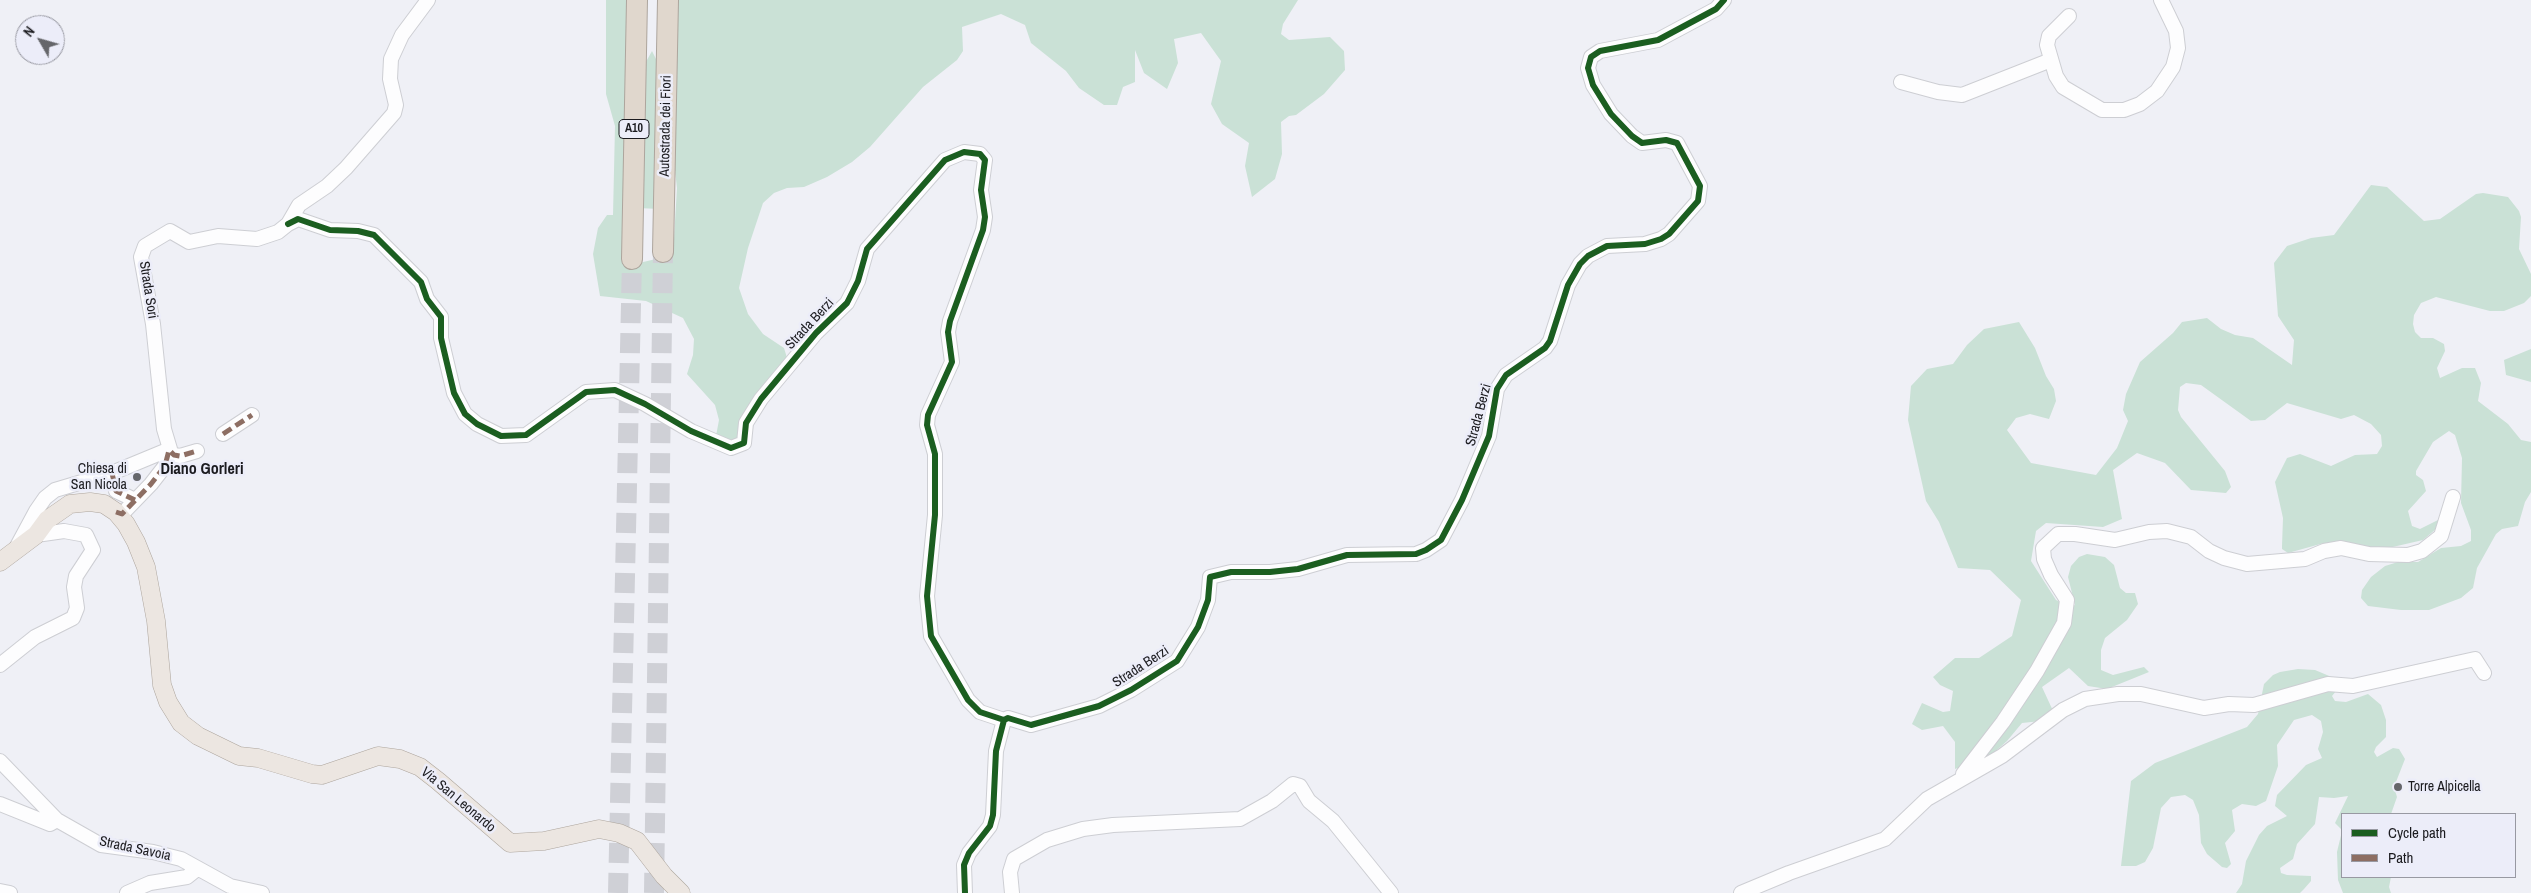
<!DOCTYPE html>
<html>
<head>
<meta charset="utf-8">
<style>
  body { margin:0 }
  #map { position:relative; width:2531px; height:893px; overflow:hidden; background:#eff0f6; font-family:"Archivo Narrow",sans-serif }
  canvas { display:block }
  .legend { position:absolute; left:2341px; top:813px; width:175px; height:65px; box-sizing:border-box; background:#ecedf9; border:1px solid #9899a2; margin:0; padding:6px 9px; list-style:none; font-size:15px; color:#1b1b1f }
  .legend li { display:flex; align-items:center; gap:10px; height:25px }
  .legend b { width:25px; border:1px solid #9899a2 }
  .north { position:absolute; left:15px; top:15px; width:50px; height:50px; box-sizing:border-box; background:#ecedf9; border:1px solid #9899a2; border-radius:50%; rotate:308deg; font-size:14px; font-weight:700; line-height:20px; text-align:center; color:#1b1b1f }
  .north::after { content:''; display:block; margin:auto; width:18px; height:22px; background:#65666a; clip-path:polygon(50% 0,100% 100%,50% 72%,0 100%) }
</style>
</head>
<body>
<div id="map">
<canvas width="2531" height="893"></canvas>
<ul class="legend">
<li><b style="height:6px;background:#1b5e20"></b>Cycle path</li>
<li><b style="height:6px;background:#8d6e63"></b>Path</li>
</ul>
<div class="north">N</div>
</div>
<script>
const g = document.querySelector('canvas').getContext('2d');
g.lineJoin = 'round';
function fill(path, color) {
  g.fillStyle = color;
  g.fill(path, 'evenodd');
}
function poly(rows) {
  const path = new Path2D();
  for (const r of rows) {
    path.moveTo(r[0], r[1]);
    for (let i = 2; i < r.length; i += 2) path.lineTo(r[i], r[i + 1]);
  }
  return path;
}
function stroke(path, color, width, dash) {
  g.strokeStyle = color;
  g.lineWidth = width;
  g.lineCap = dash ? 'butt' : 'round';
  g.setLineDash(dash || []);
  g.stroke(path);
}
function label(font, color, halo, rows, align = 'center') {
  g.font = font + ' "Archivo Narrow",sans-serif';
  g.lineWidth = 5;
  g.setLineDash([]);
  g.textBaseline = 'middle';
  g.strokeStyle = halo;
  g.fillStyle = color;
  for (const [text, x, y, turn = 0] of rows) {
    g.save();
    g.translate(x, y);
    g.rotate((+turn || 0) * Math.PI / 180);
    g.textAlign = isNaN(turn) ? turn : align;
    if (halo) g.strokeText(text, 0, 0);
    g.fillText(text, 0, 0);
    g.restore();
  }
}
fill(poly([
  [606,0,627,0,623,262,639,263,673,255,677,188,673,153,676,0,1298,0,1283,24,1281,34,1289,40,1330,37,1344,51,1345,70,1324,94,1296,115,1289,116,1281,122,1282,154,1275,179,1252,197,1245,166,1249,143,1222,124,1211,104,1221,61,1201,33,1174,39,1178,63,1167,89,1144,73,1135,50,1135,82,1123,87,1117,105,1104,105,1079,88,1066,71,1031,43,1025,25,1001,14,962,27,963,51,957,60,923,87,870,147,852,162,827,177,804,187,787,188,774,193,763,203,748,248,739,288,748,314,763,334,784,348,788,361,745,420,736,441,716,436,719,420,715,405,687,374,693,355,694,339,683,318,646,301,600,296,593,254,598,228,607,215,613,215,615,126,606,94],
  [652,51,661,69,659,209,638,208,642,69],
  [2371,185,2387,187,2424,221,2440,219,2476,194,2483,193,2508,197,2519,211,2521,217,2519,249,2531,274,2531,296,2524,303,2504,311,2490,311,2436,297,2421,303,2414,315,2413,324,2415,332,2421,338,2433,338,2444,344,2445,351,2437,368,2440,378,2462,368,2475,368,2481,383,2478,401,2508,424,2521,440,2531,442,2531,492,2525,502,2518,526,2502,529,2496,534,2477,568,2473,588,2461,598,2429,610,2401,610,2368,606,2361,598,2362,590,2371,577,2385,566,2398,562,2418,562,2441,548,2461,546,2471,541,2471,530,2461,503,2462,458,2455,435,2449,431,2433,442,2416,471,2416,475,2423,480,2426,491,2408,511,2412,526,2420,529,2438,520,2442,519,2443,523,2423,540,2384,549,2324,543,2288,553,2282,549,2282,546,2283,518,2275,482,2287,458,2300,454,2331,466,2355,455,2377,454,2382,446,2381,435,2371,424,2354,415,2341,419,2287,403,2265,420,2251,421,2201,385,2186,383,2180,387,2178,410,2181,417,2225,471,2231,487,2226,493,2191,490,2165,463,2137,453,2113,470,2122,519,2103,527,2046,523,2036,531,2031,561,2056,600,2071,607,2075,605,2068,577,2071,566,2079,557,2087,554,2105,557,2114,565,2120,588,2126,593,2135,593,2138,604,2127,620,2105,638,2101,650,2101,670,2113,675,2144,667,2149,672,2107,689,2088,686,2069,668,2042,687,2054,713,2041,721,2022,723,2007,741,1990,756,1955,769,1955,742,1943,726,1922,730,1912,724,1922,703,1943,712,1950,711,1953,691,1940,685,1933,677,1955,658,1979,658,2012,636,2021,600,1990,570,1958,568,1939,522,1926,501,1908,420,1911,386,1927,369,1953,364,1967,345,1984,329,2019,322,2035,348,2046,376,2054,389,2056,401,2049,419,2030,414,2016,418,2007,430,2031,463,2096,475,2117,448,2128,421,2123,410,2126,394,2140,362,2173,333,2182,322,2207,318,2221,329,2235,335,2253,338,2292,365,2294,340,2278,316,2274,263,2287,246,2311,238,2334,235],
  [2531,349,2531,382,2506,375,2504,360],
  [2298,669,2315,670,2334,678,2337,690,2332,696,2335,701,2346,702,2368,694,2381,705,2386,720,2386,737,2376,747,2374,752,2377,757,2393,748,2399,749,2405,759,2394,787,2397,797,2391,814,2342,814,2342,830,2335,823,2348,796,2334,798,2319,797,2315,824,2297,844,2293,859,2280,868,2281,873,2287,875,2311,876,2311,881,2304,889,2300,893,2236,893,2242,884,2246,861,2259,835,2267,826,2287,816,2275,806,2277,795,2306,765,2322,758,2318,749,2323,732,2321,721,2312,715,2294,720,2277,745,2278,766,2266,801,2256,806,2242,804,2232,810,2235,831,2225,843,2231,864,2227,868,2222,867,2207,854,2201,843,2199,815,2193,800,2185,795,2171,797,2161,808,2153,848,2145,862,2136,866,2121,866,2131,781,2155,763,2247,727,2258,714,2264,684,2273,675,2280,672],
  [2342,831,2342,877,2391,877,2389,887,2391,893,2343,893,2338,880,2337,852]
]), '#cae1d6');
stroke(poly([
  [618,893,632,259],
  [654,893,663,252]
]), '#cfd0d6', 20, [20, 10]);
const minor = poly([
  [2069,16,2049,36,2047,45,2056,76,2063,87,2102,110,2124,110,2140,104,2157,91,2173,67,2178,48,2176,31,2161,0],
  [1901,82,1938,92,1962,95,2051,60],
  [288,224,298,219,330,230,358,231,374,235,421,282,427,299,441,317,441,338,454,393,465,414,477,424,501,436,526,435,586,392,615,390,645,404,691,431,731,448,744,443,746,423,761,399,816,333,847,303,858,281,867,249,945,160,964,152,980,154,985,160,981,190,985,217,983,230,950,321,948,332,952,362,928,415,927,425,935,454,935,515,927,596,931,636,968,700,980,712,1004,720],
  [223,434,252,415],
  [112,473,116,491,135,500],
  [116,512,122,514,151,484,165,466,169,450,174,455,180,456,197,451],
  [15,550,36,511,45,498,55,490,112,473,170,449,164,429,153,324,141,257,145,246,170,231,189,242,218,236,257,239,278,232,288,224,299,205,327,186,346,168,394,113,396,105,390,79,391,59,402,35,428,0],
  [0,665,35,637,73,618,77,608,74,587,76,576,93,550,86,535,64,531,36,535],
  [0,761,57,820,101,845,153,852,181,859,230,886,262,893],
  [1963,774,2003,722,2037,671,2064,623,2067,600,2051,575,2044,559,2043,548,2058,534,2075,534,2115,540,2149,532,2167,531,2191,537,2209,551,2224,558,2247,564,2305,559,2324,551,2341,548,2369,554,2408,555,2422,551,2441,536,2453,497],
  [0,804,50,824,57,820],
  [0,891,10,893],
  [127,893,150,883,187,877,197,869],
  [965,893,964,865,969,853,990,826,993,815,996,751,1004,720,1008,718,1031,725,1099,706,1131,690,1177,661,1198,627,1208,600,1210,577,1231,572,1270,572,1298,569,1347,555,1416,554,1426,550,1441,540,1462,500,1489,436,1497,389,1506,375,1545,348,1550,341,1568,285,1580,264,1588,256,1607,246,1645,244,1661,239,1669,234,1698,201,1700,186,1677,143,1666,140,1642,143,1632,136,1611,114,1593,85,1588,68,1591,57,1600,51,1658,40,1716,9,1724,0],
  [1012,893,1010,872,1014,859,1047,840,1083,829,1113,825,1240,819,1272,801,1293,784,1300,786,1309,801,1333,821,1391,893],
  [1741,893,1789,873,1885,839,1927,799,2002,756,2063,710,2085,699,2118,694,2141,694,2204,708,2229,704,2254,705,2328,684,2353,686,2475,659,2484,673]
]);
const major = poly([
  [0,562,36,535,47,520,70,504,90,502,104,504,116,512,126,524,136,542,146,567,156,621,162,685,168,702,181,723,198,736,239,756,258,758,312,774,322,775,378,756,400,759,420,767,438,781,510,843,544,841,599,829,619,833,637,841,664,876,681,893]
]);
const highway = poly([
  [663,252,668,0],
  [632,259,637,0]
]);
stroke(minor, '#cdced3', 16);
stroke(major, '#ada59d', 19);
stroke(highway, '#ada59d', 22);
stroke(minor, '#fdfdfe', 14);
stroke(major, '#ece6e1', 18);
stroke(highway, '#e0d7cd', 20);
stroke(poly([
  [223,434,252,415],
  [112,473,116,491,135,500],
  [116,512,122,514,151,484,165,466,169,450,174,455,180,456,197,451]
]), '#8d6e63', 5, [10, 5]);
stroke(poly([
  [288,224,298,219,330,230,358,231,374,235,421,282,427,299,441,317,441,338,454,393,465,414,477,424,501,436,526,435,586,392,615,390,645,404,691,431,731,448,744,443,746,423,761,399,816,333,847,303,858,281,867,249,945,160,964,152,980,154,985,160,981,190,985,217,983,230,950,321,948,332,952,362,928,415,927,425,935,454,935,515,927,596,931,636,968,700,980,712,1004,720],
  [965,893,964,865,969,853,990,826,993,815,996,751,1004,720,1008,718,1031,725,1099,706,1131,690,1177,661,1198,627,1208,600,1210,577,1231,572,1270,572,1298,569,1347,555,1416,554,1426,550,1441,540,1462,500,1489,436,1497,389,1506,375,1545,348,1550,341,1568,285,1580,264,1588,256,1607,246,1645,244,1661,239,1669,234,1698,201,1700,186,1677,143,1666,140,1642,143,1632,136,1611,114,1593,85,1588,68,1591,57,1600,51,1658,40,1716,9,1724,0]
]), '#1b5e20', 6);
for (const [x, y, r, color] of [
  [137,477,5,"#65666a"],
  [2398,787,5,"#65666a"]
]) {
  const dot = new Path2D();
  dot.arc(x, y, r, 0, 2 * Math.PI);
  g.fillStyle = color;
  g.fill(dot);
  stroke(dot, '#ecedf9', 2);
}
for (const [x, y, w] of [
  [634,129,30]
]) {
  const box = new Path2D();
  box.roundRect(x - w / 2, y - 9.5, w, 19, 4);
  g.fillStyle = '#ecedf9';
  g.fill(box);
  stroke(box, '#1b1b1f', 1);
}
label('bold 12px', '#1b1b1f', null, [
  ["A10",634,129]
]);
label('14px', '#1b1b1f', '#ecedf9', [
  ["Autostrada dei Fiori",666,126,-89],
  ["Strada Sori",148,290,81],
  ["Strada Berzi",810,324,-47],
  ["Strada Berzi",1479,415,-75],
  ["Strada Berzi",1141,667,-33],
  ["Via San Leonardo",458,800,40],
  ["Strada Savoia",135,849,12]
]);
label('14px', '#1b1b1f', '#ecedf9', [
  ["Chiesa di",127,469],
  ["San Nicola",127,485],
  ["Torre Alpicella",2408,787,"left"]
], 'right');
label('bold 16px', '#1b1b1f', '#ecedf9', [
  ["Diano Gorleri",202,470]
]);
</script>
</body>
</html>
